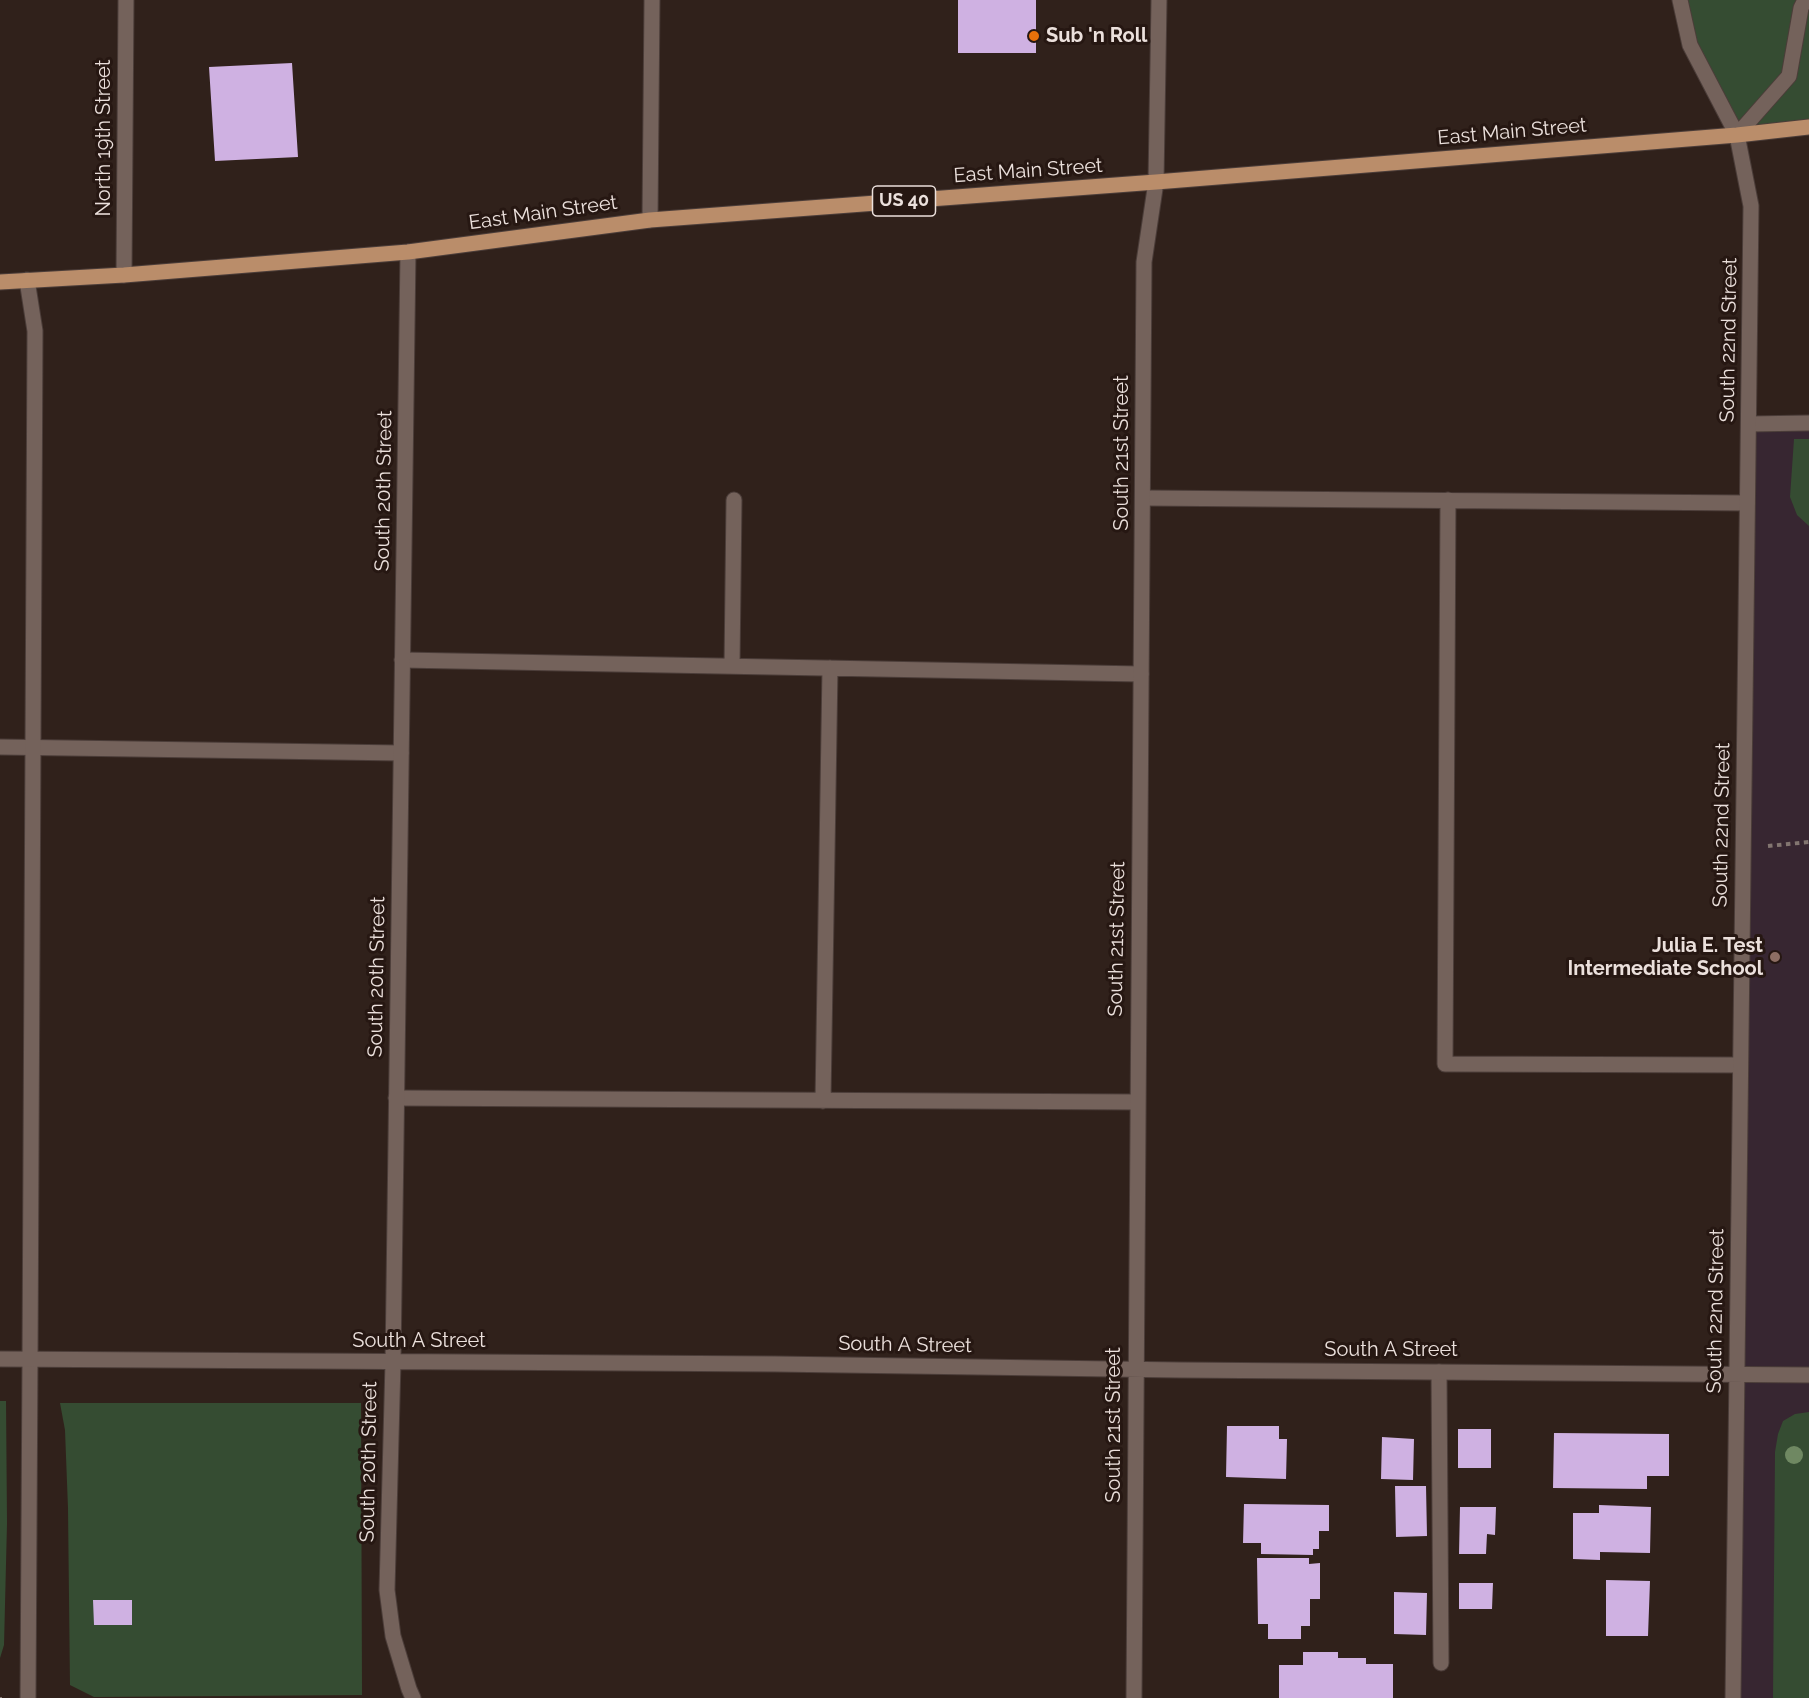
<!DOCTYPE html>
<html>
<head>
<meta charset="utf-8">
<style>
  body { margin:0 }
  canvas { display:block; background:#30211b }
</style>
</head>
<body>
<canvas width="1809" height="1698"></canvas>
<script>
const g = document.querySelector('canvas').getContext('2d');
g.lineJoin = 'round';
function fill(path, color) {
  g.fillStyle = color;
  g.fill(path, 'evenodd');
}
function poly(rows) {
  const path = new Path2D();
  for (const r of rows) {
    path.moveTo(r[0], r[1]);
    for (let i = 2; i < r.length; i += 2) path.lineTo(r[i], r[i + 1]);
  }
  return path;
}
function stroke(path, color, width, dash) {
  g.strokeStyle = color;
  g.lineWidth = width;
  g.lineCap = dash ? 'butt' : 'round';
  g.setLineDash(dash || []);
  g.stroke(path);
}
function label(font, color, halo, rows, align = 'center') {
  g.font = font + ' Raleway,sans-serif';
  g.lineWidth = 6;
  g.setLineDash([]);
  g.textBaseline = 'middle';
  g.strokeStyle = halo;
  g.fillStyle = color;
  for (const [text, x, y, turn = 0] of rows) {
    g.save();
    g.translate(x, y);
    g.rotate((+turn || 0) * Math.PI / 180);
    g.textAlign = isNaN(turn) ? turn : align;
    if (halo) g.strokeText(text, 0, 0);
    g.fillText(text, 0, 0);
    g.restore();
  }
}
fill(poly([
  [1809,423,1809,1698,1733,1698,1749,424]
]), '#372631');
fill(poly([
  [1680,0,1809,0,1809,127,1737,135,1690,45],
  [1794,439,1809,439,1809,526,1797,515,1790,497],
  [0,1401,6,1401,7,1523,4,1645,0,1658],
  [60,1403,361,1403,362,1695,94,1697,70,1685,68,1508,65,1430],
  [1809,1412,1809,1698,1773,1698,1775,1452,1778,1434,1783,1421,1795,1414]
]), '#354c32');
fill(poly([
  [958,0,1036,0,1036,53,958,53],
  [292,63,298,157,215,161,209,67],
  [1227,1426,1279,1426,1279,1439,1287,1439,1286,1479,1226,1477],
  [1458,1429,1491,1429,1491,1468,1458,1468],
  [1554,1433,1669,1434,1669,1476,1647,1476,1647,1489,1553,1488],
  [1382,1437,1414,1439,1413,1480,1381,1479],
  [1395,1486,1426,1486,1427,1536,1396,1537],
  [1244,1504,1329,1505,1329,1531,1319,1531,1319,1549,1313,1549,1313,1555,1261,1554,1261,1543,1243,1543],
  [1599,1505,1651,1507,1650,1553,1600,1552,1600,1560,1573,1559,1573,1513,1599,1513],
  [1460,1507,1496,1507,1495,1535,1487,1534,1486,1554,1459,1554],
  [1257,1558,1309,1558,1309,1564,1320,1563,1320,1599,1310,1599,1310,1626,1301,1626,1301,1639,1268,1639,1268,1624,1258,1624],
  [1606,1580,1650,1581,1648,1636,1606,1636],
  [1459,1583,1493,1583,1492,1609,1459,1609],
  [1394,1592,1427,1593,1426,1635,1394,1634],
  [93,1600,132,1600,132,1625,94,1625],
  [1303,1652,1338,1652,1338,1658,1366,1658,1366,1664,1393,1664,1393,1698,1279,1698,1279,1665,1303,1665]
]), '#cfb1e2');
const service = poly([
  [1749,424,1809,423],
  [1143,498,1747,503],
  [1448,500,1445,1064,1740,1065],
  [402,660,1141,674],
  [732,666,734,500],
  [0,747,401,753],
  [396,1098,1137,1102],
  [823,1101,830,668],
  [1439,1372,1441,1663],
  [28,1698,30,1359]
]);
const minor = poly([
  [1680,0,1690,45,1737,135,1751,206,1733,1698],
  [1737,135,1789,76,1801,8,1805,0],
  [408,252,393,1362,387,1590,393,1636,409,1689,413,1698],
  [124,275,126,0],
  [27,280,35,331,30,1359],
  [0,1359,775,1364,1179,1370,1809,1375],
  [1134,1698,1144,262,1156,182,1159,0]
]);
const tertiary = poly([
  [650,220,652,0]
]);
const primary = poly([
  [0,282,124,275,408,252,650,220,1156,182,1737,135,1809,127]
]);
stroke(service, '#4b3d39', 17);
stroke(minor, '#4b3d39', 17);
stroke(tertiary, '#4b3d39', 17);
stroke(primary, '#4b3d39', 17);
stroke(poly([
  [1768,846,1809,842],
  [0,1697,0,1698]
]), '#827570', 4, [4.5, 4.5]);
stroke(service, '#74625b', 15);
stroke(minor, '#74625b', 15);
stroke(tertiary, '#74625b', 15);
stroke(primary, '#ba8d6a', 15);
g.fillStyle = '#6f8862';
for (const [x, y] of [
  [1794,1455]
]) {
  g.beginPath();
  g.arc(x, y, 9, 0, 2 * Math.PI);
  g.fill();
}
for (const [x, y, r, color] of [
  [1034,36,6,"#e8710a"],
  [1775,957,6,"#8d6e63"]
]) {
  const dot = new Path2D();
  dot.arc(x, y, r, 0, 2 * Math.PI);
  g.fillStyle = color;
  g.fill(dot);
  stroke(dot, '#261712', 2);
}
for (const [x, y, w] of [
  [904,201,63]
]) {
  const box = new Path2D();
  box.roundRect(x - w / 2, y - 15, w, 30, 4.5);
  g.fillStyle = '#261712';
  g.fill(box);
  stroke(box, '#ebe0dc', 1.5);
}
label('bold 18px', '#ebe0dc', null, [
  ["US 40",904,201]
]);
label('bold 20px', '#ebe0dc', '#261712', [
  ["Sub 'n Roll",1046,36],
  ["Julia E. Test",1763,946,"right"],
  ["Intermediate School",1763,969,"right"]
], 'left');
label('20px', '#ebe0dc', '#261712', [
  ["East Main Street",1512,132,-5],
  ["North 19th Street",104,138,-90],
  ["East Main Street",1028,171,-4],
  ["East Main Street",543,213,-8],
  ["South 22nd Street",1729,340,-89],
  ["South 21st Street",1122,453,-90],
  ["South 20th Street",384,491,-89],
  ["South 22nd Street",1722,825,-89],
  ["South 21st Street",1117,939,-89],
  ["South 20th Street",377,977,-89],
  ["South 22nd Street",1716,1311,-89],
  ["South A Street",419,1341],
  ["South A Street",905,1345,1],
  ["South A Street",1391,1350],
  ["South 21st Street",1114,1425,-90],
  ["South 20th Street",369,1462,-89]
]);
</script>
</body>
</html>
